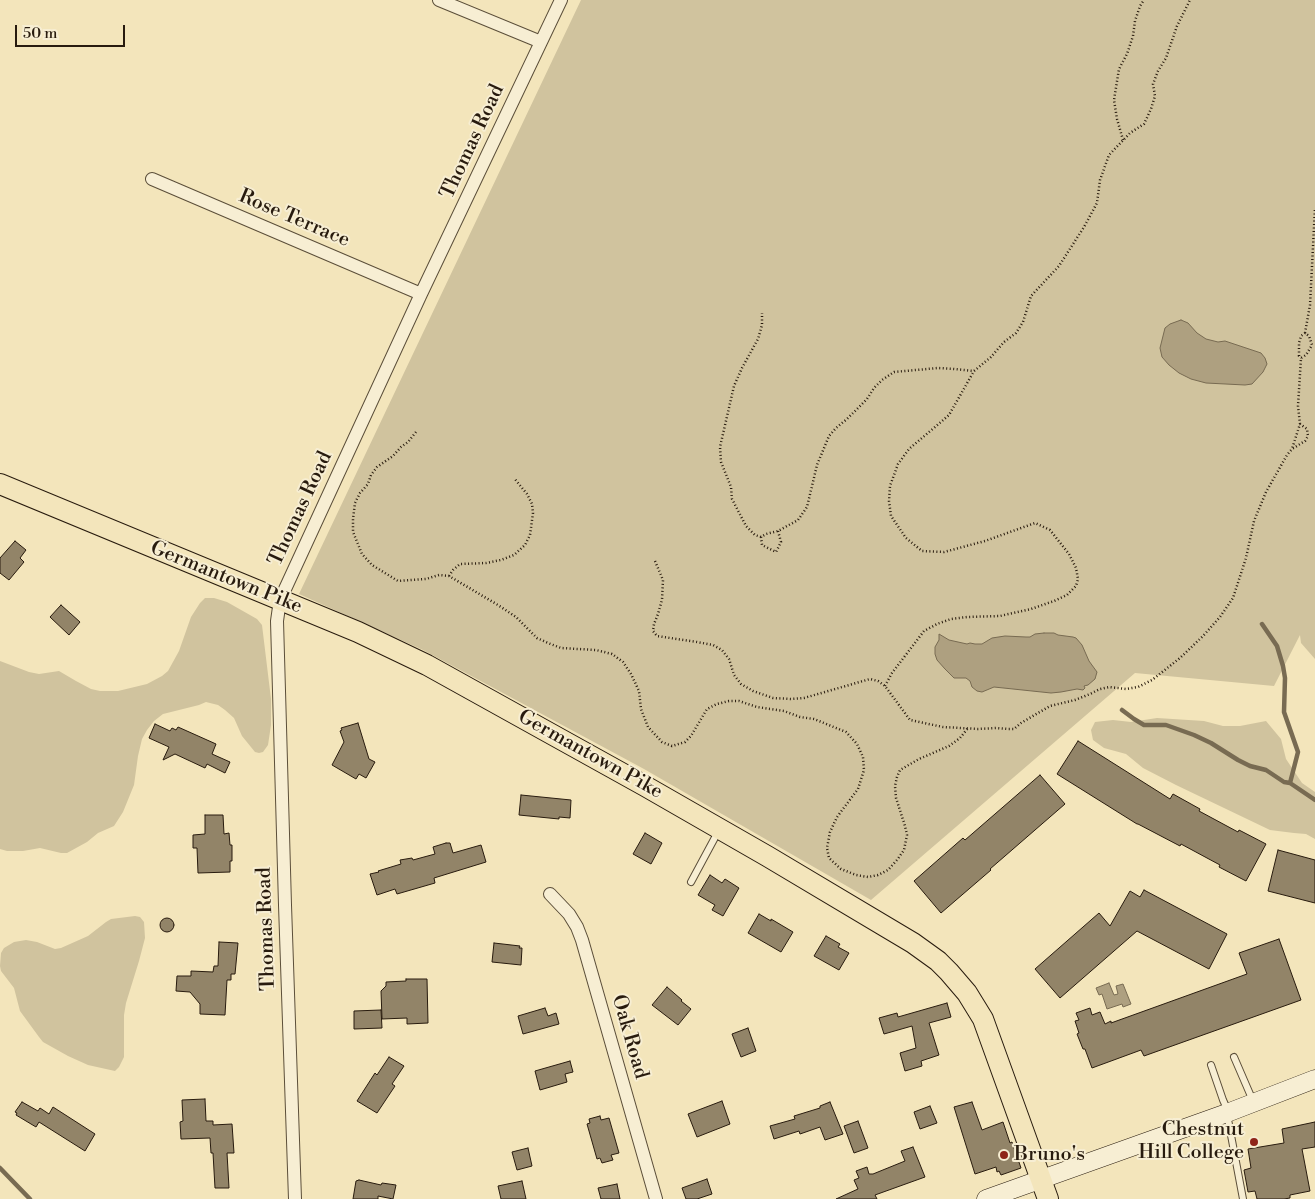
<!DOCTYPE html>
<html>
<head>
<meta charset="utf-8">
<style>
  body { margin:0 }
  #map { position:relative; width:1315px; height:1199px; overflow:hidden; background:#f3e5bb; font-family:"Libre Bodoni",serif }
  canvas { display:block }
  .scale { position:absolute; left:15px; top:25px; width:110px; height:22px; box-sizing:border-box; border:2px solid #281b0e; border-top:0; padding-left:6px; font-size:15px; line-height:18px; white-space:nowrap; color:#281b0e; -webkit-text-stroke:4px #f7eed3; paint-order:stroke }
</style>
</head>
<body>
<div id="map">
<canvas width="1315" height="1199"></canvas>
<div class="scale">50 m</div>
</div>
<script>
const g = document.querySelector('canvas').getContext('2d');
g.lineJoin = 'round';
function fill(path, color) {
  g.fillStyle = color;
  g.fill(path, 'evenodd');
}
function poly(rows) {
  const path = new Path2D();
  for (const r of rows) {
    if (r.length === 3) {
      path.moveTo(r[0] + r[2], r[1]);
      path.arc(r[0], r[1], r[2], 0, 2 * Math.PI);
      continue;
    }
    path.moveTo(r[0], r[1]);
    for (let i = 2; i < r.length; i += 2) path.lineTo(r[i], r[i + 1]);
  }
  return path;
}
function stroke(path, color, width, dash) {
  g.strokeStyle = color;
  g.lineWidth = width;
  g.lineCap = dash ? 'butt' : 'round';
  g.setLineDash(dash || []);
  g.stroke(path);
}
function label(font, color, halo, rows, align = 'center') {
  g.font = font + ' "Libre Bodoni",serif';
  g.lineWidth = 4;
  g.setLineDash([]);
  g.textBaseline = 'middle';
  g.strokeStyle = halo;
  g.fillStyle = color;
  for (const [text, x, y, turn = 0] of rows) {
    g.save();
    g.translate(x, y);
    g.rotate((+turn || 0) * Math.PI / 180);
    g.textAlign = isNaN(turn) ? turn : align;
    if (halo) g.strokeText(text, 0, 0);
    g.fillText(text, 0, 0);
    g.restore();
  }
}
fill(poly([
  [581,0,1315,0,1315,659,1301,643,1300,635,1274,686,1135,673,871,900,644,769,423,650,299,594],
  [205,598,214,598,227,602,257,619,262,625,271,699,271,725,268,745,263,752,259,753,255,752,242,736,234,718,225,710,218,705,206,702,199,705,163,714,154,721,147,730,142,739,138,756,134,785,123,812,114,826,98,833,87,842,67,853,61,853,40,848,23,851,7,851,0,849,0,661,29,672,39,674,59,671,76,681,91,689,100,691,118,691,147,684,162,676,168,671,179,651,191,617,200,603],
  [1157,718,1204,721,1223,726,1240,726,1266,721,1281,739,1286,759,1302,783,1315,792,1315,839,1306,834,1294,833,1270,830,1176,785,1143,768,1126,754,1104,748,1093,740,1091,730,1095,722,1113,720,1131,722],
  [135,916,140,917,144,922,145,938,139,961,126,1003,124,1015,124,1057,119,1067,115,1071,88,1065,68,1056,43,1042,39,1037,20,1011,14,988,1,971,0,966,1,953,4,948,14,942,26,940,37,942,55,949,61,948,88,936,106,922,111,919]
]), '#d0c39e');
const water = poly([
  [1181,320,1188,323,1197,333,1206,339,1218,342,1225,341,1261,353,1265,358,1267,364,1263,372,1252,384,1245,385,1206,383,1191,379,1179,373,1169,365,1162,357,1160,348,1165,328,1170,324,1181,320],
  [1044,633,1054,633,1058,635,1073,637,1076,638,1082,645,1089,661,1097,672,1095,679,1088,685,1084,686,1085,688,1083,690,1077,689,1061,692,1051,693,994,687,982,692,977,691,972,687,970,681,966,678,954,678,945,669,937,660,935,654,935,647,939,640,939,634,949,640,967,644,970,643,975,644,982,644,992,638,1005,636,1026,637,1030,637,1035,634,1044,633],
  [1109,983,1114,995,1118,994,1116,986,1123,984,1131,1004,1123,1007,1122,1004,1107,1009,1102,994,1099,995,1096,988,1109,983]
]);
fill(water, '#aea080');
stroke(water, '#786b52', 1);
stroke(poly([
  [1262,624,1277,646,1283,666,1285,678,1284,712,1298,752,1290,783],
  [1122,710,1134,719,1144,725,1166,725,1194,735,1211,743,1238,760,1250,766,1266,770,1284,782,1290,783,1315,800],
  [0,1168,30,1199]
]), '#786b52', 4.5);
const building = poly([
  [15,541,26,550,20,558,24,562,9,580,0,573,0,558,15,541],
  [61,605,80,622,69,635,50,617,61,605],
  [358,723,369,759,375,762,366,778,359,774,356,779,332,765,344,742,340,731,342,730,341,728,358,723],
  [155,724,170,731,172,728,176,730,178,727,216,744,212,754,230,762,225,773,207,764,205,768,175,754,163,760,169,747,149,738,155,724],
  [1078,741,1170,799,1173,794,1200,809,1199,811,1238,832,1239,830,1266,844,1246,881,1219,867,1220,865,1181,844,1180,846,1138,824,1137,824,1057,774,1078,741],
  [1040,775,1065,804,990,869,991,870,941,913,914,881,963,838,965,840,1040,775],
  [521,795,571,800,570,818,559,817,559,819,519,815,521,795],
  [205,815,223,815,224,834,229,833,230,845,232,845,232,861,230,861,230,872,198,873,197,848,193,848,193,835,205,834,205,815],
  [645,833,662,843,651,864,633,854,645,833],
  [446,843,450,843,453,853,481,845,486,862,434,878,435,883,397,894,395,889,377,895,370,874,379,872,378,871,401,864,400,860,412,858,413,860,435,854,433,847,446,843],
  [1278,850,1315,860,1315,903,1268,891,1278,850],
  [710,875,722,883,725,879,739,888,723,916,712,910,715,905,698,895,710,875],
  [1144,890,1227,934,1209,969,1137,931,1060,998,1035,969,1099,913,1110,926,1130,891,1140,897,1144,890],
  [759,914,771,921,771,919,793,932,781,952,748,933,759,914],
  [167,925,7],
  [826,936,840,944,838,947,849,953,839,970,814,956,826,936],
  [1279,939,1301,1000,1144,1056,1141,1050,1092,1068,1085,1049,1083,1049,1077,1034,1079,1033,1075,1021,1079,1020,1076,1013,1090,1008,1092,1015,1100,1012,1105,1024,1111,1021,1111,1023,1247,974,1239,953,1279,939],
  [219,942,238,943,235,974,231,974,231,980,227,980,225,1015,200,1014,200,1004,190,992,176,991,177,976,191,976,191,971,213,972,214,966,218,966,219,942],
  [494,943,520,946,519,948,522,948,521,965,492,962,494,943],
  [406,979,427,979,428,1023,407,1024,407,1018,382,1019,381,991,386,986,386,982,406,981,406,979],
  [667,987,682,1000,681,1001,691,1009,678,1025,652,1005,667,987],
  [947,1003,951,1017,929,1023,939,1055,921,1061,922,1066,905,1071,900,1053,916,1048,912,1026,884,1034,879,1018,897,1013,898,1017,947,1003],
  [545,1008,548,1016,556,1013,559,1024,523,1034,518,1016,545,1008],
  [381,1010,382,1028,354,1029,354,1011,381,1010],
  [748,1028,756,1051,741,1057,732,1034,748,1028],
  [389,1057,404,1066,392,1084,395,1086,377,1113,357,1101,375,1073,377,1075,389,1057],
  [570,1061,573,1072,565,1074,567,1082,540,1090,535,1071,570,1061],
  [205,1099,206,1121,213,1121,213,1125,232,1124,234,1153,227,1153,229,1188,215,1188,213,1153,211,1153,210,1138,181,1139,180,1122,183,1121,182,1100,205,1099],
  [722,1101,730,1124,697,1137,688,1114,722,1101],
  [22,1102,38,1111,40,1108,49,1114,53,1107,95,1134,85,1151,39,1122,36,1127,16,1115,17,1113,15,1112,22,1102],
  [830,1102,843,1134,825,1140,820,1127,800,1134,799,1131,774,1139,770,1126,795,1119,794,1116,820,1108,820,1106,830,1102],
  [972,1102,982,1130,1003,1122,1010,1143,1012,1142,1021,1168,1001,1175,999,1171,997,1172,996,1167,975,1174,954,1107,972,1102],
  [930,1106,937,1123,920,1129,914,1112,930,1106],
  [600,1116,601,1120,609,1118,619,1153,611,1155,613,1160,602,1163,600,1158,597,1159,587,1124,590,1123,589,1119,600,1116],
  [858,1121,868,1148,854,1153,844,1126,858,1121],
  [1315,1122,1315,1147,1302,1149,1310,1191,1290,1195,1290,1198,1284,1199,1257,1199,1255,1191,1248,1192,1244,1170,1251,1168,1248,1149,1284,1143,1282,1129,1315,1122],
  [913,1147,925,1177,875,1195,877,1199,836,1199,858,1189,854,1180,859,1178,856,1171,867,1167,869,1174,873,1174,905,1161,901,1151,913,1147],
  [528,1148,532,1166,517,1170,512,1152,528,1148],
  [707,1179,712,1194,697,1199,686,1199,682,1188,707,1179],
  [359,1180,381,1185,382,1183,396,1185,393,1199,378,1196,378,1199,353,1199,356,1181,359,1180],
  [522,1181,526,1199,501,1199,498,1186,522,1181],
  [617,1184,620,1199,601,1199,598,1188,617,1184]
]);
fill(building, '#928468');
stroke(building, '#281b0e', 1);
const lane = poly([
  [691,882,719,830],
  [1234,1057,1253,1101],
  [1211,1065,1223,1100,1228,1111],
  [1227,1114,1243,1199]
]);
const street = poly([
  [439,0,541,42],
  [152,179,421,294],
  [550,894,569,914,577,927,582,940,656,1199],
  [295,1199,285,905,279,691,277,621,280,600,421,294,561,0]
]);
const secondary = poly([
  [986,1199,1227,1113,1315,1079]
]);
const primary = poly([
  [0,484,358,632,427,665,645,786,767,856,913,943,938,961,949,972,967,993,983,1019,1048,1199]
]);
stroke(lane, '#5b4e39', 8);
stroke(street, '#5b4e39', 14);
stroke(secondary, '#281b0e', 19);
stroke(primary, '#281b0e', 22);
stroke(poly([
  [1123,140,1117,119,1114,100,1119,69,1127,54,1133,36,1135,21,1140,6,1144,0],
  [1305,333,1310,305,1315,208],
  [1300,424,1298,406,1301,358,1306,355,1312,345,1309,336,1305,333,1301,336,1299,343,1299,356,1301,358],
  [416,432,408,442,401,447,393,456,377,467,371,475,368,484,360,493,355,503,353,519,353,532,362,554,372,565,398,581,426,579,439,575,449,576,498,605,516,617,537,638,548,643,561,648,596,650,612,654,623,662,631,674,639,691,641,709,648,727,662,742,672,746,685,742,691,736,707,709,717,704,729,701,739,701,757,707,784,711,800,717,814,719,846,732,857,744,863,757,864,770,858,789,837,817,830,832,827,848,829,858,841,869,856,875,868,877,878,875,888,870,897,860,904,850,907,835,905,826,896,798,895,786,897,777,900,770,919,759,949,746,960,738,968,728],
  [778,531,781,542,776,552,762,545,761,537,766,534,778,531,798,520,807,507,817,465,829,436,836,428,847,419,867,399,874,388,882,380,894,372,938,368,954,369,974,371],
  [761,537,755,535,746,526,732,499,731,487,721,462,720,447,734,386,742,368,758,339,762,325,762,313],
  [655,561,663,580,662,600,658,614,654,624,653,631,657,636,697,642,713,645,722,650,729,659,734,675,741,684,753,691,773,698,791,699,804,698,870,679,878,681,885,686,910,720,943,727,978,729,996,728,1008,729,1014,729,1021,723,1050,706,1075,700,1090,694,1100,689,1109,687,1126,689,1138,687,1152,680,1180,658,1203,636,1220,617,1233,598,1246,558,1254,521,1266,492,1287,455,1292,449,1305,441,1308,436,1307,429,1300,424,1292,449],
  [449,576,453,570,460,564,486,563,501,560,514,555,525,545,530,535,533,513,532,504,527,494,514,478],
  [885,686,892,673,924,631,937,624,951,619,967,617,1000,616,1031,609,1054,601,1067,595,1076,586,1078,579,1076,568,1069,554,1050,530,1035,523,985,541,944,552,922,551,906,538,891,516,889,501,890,486,898,464,909,449,935,427,949,415,974,371,991,357,1004,342,1016,333,1023,322,1031,296,1059,266,1084,227,1097,203,1100,180,1109,155,1130,133,1144,124,1151,109,1155,96,1153,84,1158,71,1166,58,1177,26,1190,0]
]), '#281b0e', 2.5, [1, 2.5]);
stroke(lane, '#f7eed3', 6);
stroke(street, '#f7eed3', 12);
stroke(secondary, '#f7eed3', 18);
stroke(primary, '#f3e5bb', 20);
for (const [x, y, r, color] of [
  [1254,1142,5,"#8f2418"],
  [1004,1155,5,"#8f2418"]
]) {
  const dot = new Path2D();
  dot.arc(x, y, r, 0, 2 * Math.PI);
  g.fillStyle = color;
  g.fill(dot);
  stroke(dot, '#f7eed3', 2);
}
label('20px', '#281b0e', '#f7eed3', [
  ["Thomas Road",473,142,-65],
  ["Rose Terrace",294,219,23],
  ["Thomas Road",301,509,-65],
  ["Germantown Pike",226,578,22],
  ["Germantown Pike",590,755,29],
  ["Thomas Road",267,929,-92],
  ["Oak Road",629,1037,74]
]);
label('20px', '#281b0e', '#f7eed3', [
  ["Chestnut",1244,1130],
  ["Hill College",1244,1153],
  ["Bruno's",1014,1155,"left"]
], 'right');
</script>
</body>
</html>
